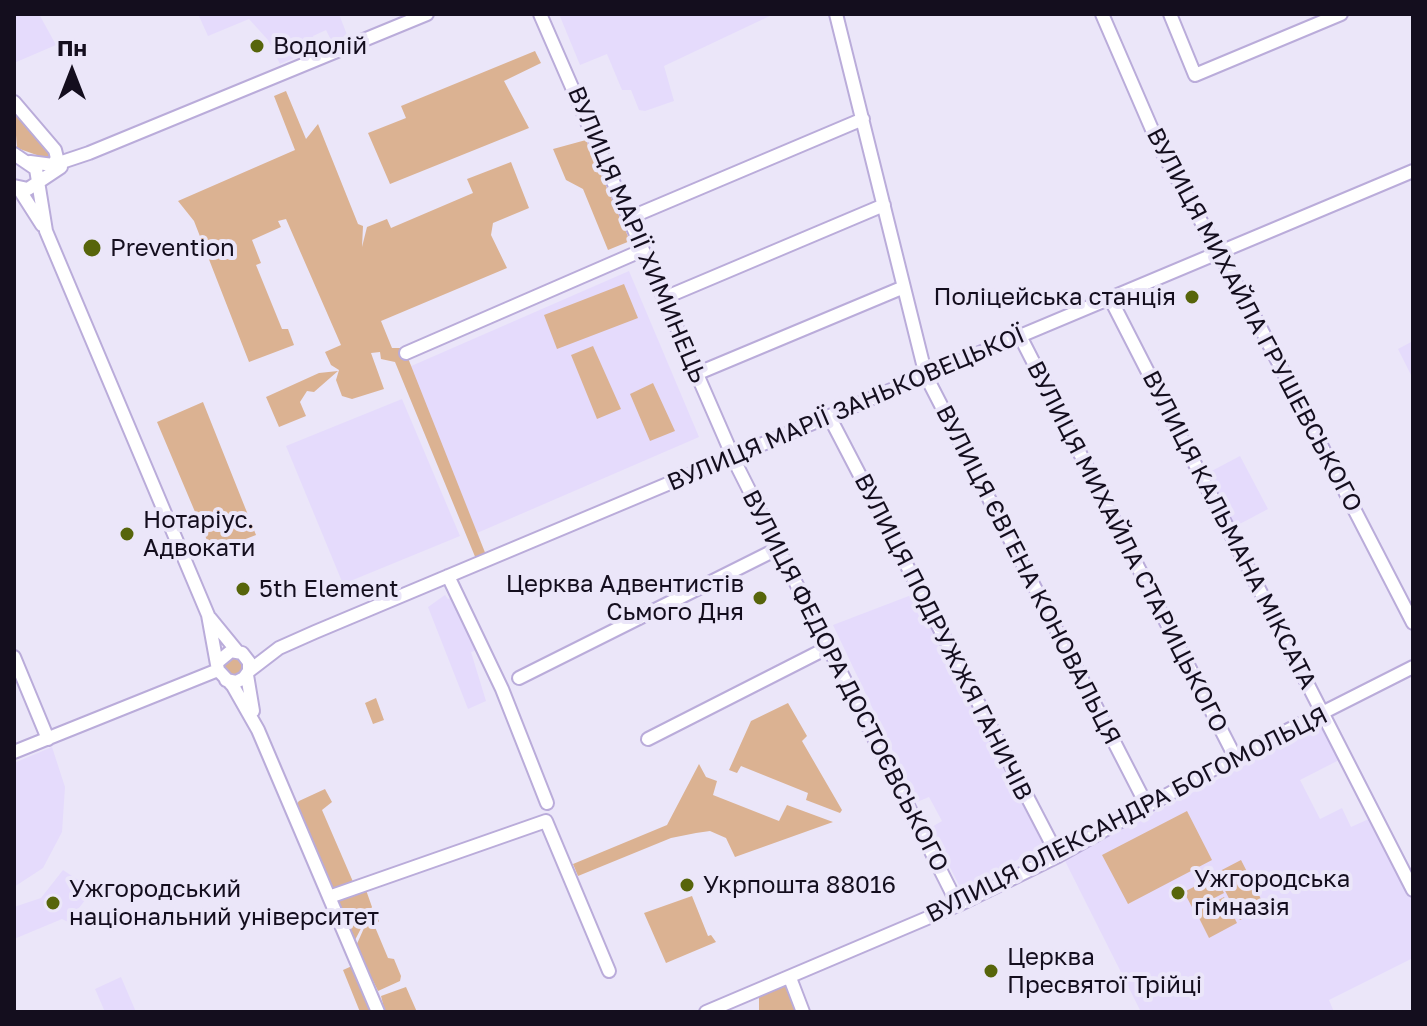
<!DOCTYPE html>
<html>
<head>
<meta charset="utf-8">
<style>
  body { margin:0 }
  #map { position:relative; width:1427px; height:1026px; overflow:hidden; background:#ebe6f9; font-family:"Golos Text",sans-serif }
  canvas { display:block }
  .frame { position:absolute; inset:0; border:16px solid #140e1e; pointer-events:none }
  .north { position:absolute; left:32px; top:32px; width:80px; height:80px; -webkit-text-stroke:6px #ebe6f9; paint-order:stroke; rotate:0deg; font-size:22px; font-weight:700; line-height:32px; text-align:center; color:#140e1e }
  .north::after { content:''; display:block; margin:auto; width:28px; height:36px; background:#140e1e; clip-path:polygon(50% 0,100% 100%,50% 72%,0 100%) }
</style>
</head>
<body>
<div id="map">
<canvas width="1427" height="1026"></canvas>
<div class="frame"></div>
<div class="north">Пн</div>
</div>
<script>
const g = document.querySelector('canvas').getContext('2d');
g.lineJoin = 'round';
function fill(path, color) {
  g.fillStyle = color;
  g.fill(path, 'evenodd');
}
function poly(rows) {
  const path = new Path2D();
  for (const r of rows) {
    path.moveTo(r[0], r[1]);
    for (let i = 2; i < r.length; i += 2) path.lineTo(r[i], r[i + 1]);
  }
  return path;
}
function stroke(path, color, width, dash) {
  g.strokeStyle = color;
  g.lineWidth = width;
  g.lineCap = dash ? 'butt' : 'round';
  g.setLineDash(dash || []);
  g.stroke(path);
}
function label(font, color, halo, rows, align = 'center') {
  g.font = font + ' "Golos Text",sans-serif';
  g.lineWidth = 8;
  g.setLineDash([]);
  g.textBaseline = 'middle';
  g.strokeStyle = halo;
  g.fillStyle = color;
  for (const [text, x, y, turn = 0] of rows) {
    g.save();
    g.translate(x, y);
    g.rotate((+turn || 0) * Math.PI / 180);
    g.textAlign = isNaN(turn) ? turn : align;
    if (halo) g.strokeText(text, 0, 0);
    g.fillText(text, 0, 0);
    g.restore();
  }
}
fill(poly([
  [14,14,39,14,56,45,14,63],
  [198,14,339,14,347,35,332,42,326,30,313,36,317,48,280,64,268,40,249,19,208,36],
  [559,14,774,14,664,66,674,101,645,111,639,110,631,90,622,90,607,54,580,65],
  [629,271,699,437,477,533,409,367],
  [1413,341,1413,379,1398,349],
  [402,399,460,536,343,584,286,446],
  [1240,456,1268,509,1234,527,1223,506,1227,504,1225,499,1220,501,1206,474],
  [914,594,1044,846,961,889,930,828,942,821,929,797,917,802,833,625],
  [445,595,448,599,452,597,478,650,471,652,486,701,468,709,428,607],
  [1323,725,1341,759,1300,780,1320,819,1342,808,1351,827,1371,818,1413,902,1413,958,1329,1000,1334,1012,1141,1012,1064,859],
  [52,747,65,787,62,832,43,868,14,887,14,763],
  [63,870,93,890,68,922,62,919,14,939,14,907,41,898],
  [121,977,136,1012,105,1012,95,989]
]), '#e5dbfc');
fill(poly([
  [535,51,541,63,504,81,529,128,390,184,368,133,406,118,401,106],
  [286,91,306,139,318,124,358,224,363,226,362,247,367,227,387,219,391,228,473,193,467,179,511,162,529,208,493,223,491,235,507,268,381,321,392,348,404,348,486,555,476,559,395,362,381,359,380,352,371,353,384,389,352,399,342,396,336,380,339,370,331,365,325,352,341,345,286,219,278,221,281,227,252,240,261,263,256,265,282,329,288,329,294,345,249,362,194,221,178,201,295,150,274,96],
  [14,109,50,152,48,159,17,148],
  [586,140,630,241,608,250,583,189,566,180,553,149],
  [624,284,638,318,557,349,544,315],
  [593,346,621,409,597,419,571,355],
  [338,371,314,392,307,391,300,402,306,416,279,427,266,397,319,373],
  [653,383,675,431,650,441,630,394],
  [203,402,256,535,212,552,157,422],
  [237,656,245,664,242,674,232,677,223,664,227,658],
  [376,698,384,720,373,724,365,703],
  [788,703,807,736,802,741,842,810,840,813,806,800,808,793,741,766,737,773,729,770,751,721],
  [699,764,706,777,717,781,713,795,779,821,787,805,833,822,735,857,726,838,710,831,696,833,671,838,578,876,573,864,667,825],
  [325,789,332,802,322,810,354,884,336,890,331,888,296,805,299,801],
  [1187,811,1212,860,1128,904,1102,855],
  [1241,860,1265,907,1240,920,1216,873],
  [1215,876,1224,893,1193,909,1184,892],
  [366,890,372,907,354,942,336,900],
  [692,896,708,936,711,935,716,942,666,963,644,913],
  [1224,897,1237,923,1209,938,1196,912],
  [373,908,379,921,375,927,388,958,394,959,401,976,400,981,378,991,356,946],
  [352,966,372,1012,360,1012,343,970],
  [789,983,799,1012,759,1012,759,995],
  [406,987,417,1012,385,1012,381,996]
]), '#dbb292');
const minor = poly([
  [540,14,737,466,958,905],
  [836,14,926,376,1147,806],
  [1102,14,1160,148,1259,325,1413,623],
  [1170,14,1195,75,1341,14],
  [14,102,55,150,57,158,53,165],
  [14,154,36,169,46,231,208,615,218,670,233,686,258,730,378,1012],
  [30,162,53,165,89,153,427,14],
  [14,186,28,189,61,167],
  [19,189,42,225],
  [629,218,863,119],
  [664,298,884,205],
  [1110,298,1413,890],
  [1020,336,1235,757],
  [406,353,643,250],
  [696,374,904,287],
  [829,416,1058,856],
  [448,576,502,689,547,803],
  [210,618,237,651],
  [14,657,48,739],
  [219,661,231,651,242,653,249,662,249,671,244,678,236,682,226,680],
  [249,671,279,648,315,632,1413,171],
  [247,675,253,711],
  [519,678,777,549],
  [648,739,827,648],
  [14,752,218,670],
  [329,897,546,821,609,971],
  [790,978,803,1012],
  [706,1012,958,905,1058,856,1235,757,1413,667]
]);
stroke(minor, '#baacda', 16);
stroke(minor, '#fff', 12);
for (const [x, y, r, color] of [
  [257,46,8,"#57650b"],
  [92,248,10,"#57650b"],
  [1192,297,8,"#57650b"],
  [127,534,8,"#57650b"],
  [243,589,8,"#57650b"],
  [760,598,8,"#57650b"],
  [687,885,8,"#57650b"],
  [1178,893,8,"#57650b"],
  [53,903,8,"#57650b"],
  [991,971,8,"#57650b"]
]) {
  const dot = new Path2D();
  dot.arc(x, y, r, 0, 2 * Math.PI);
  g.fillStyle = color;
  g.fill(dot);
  stroke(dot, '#ebe6f9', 3);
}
label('24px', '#140e1e', '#ebe6f9', [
  ["Водолій",273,46],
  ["Prevention",110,248],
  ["Поліцейська станція",1176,297,"right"],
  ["Нотаріус.",143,520],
  ["Адвокати",143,548],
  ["Церква Адвентистів",744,584,"right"],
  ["Сьмого Дня",744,612,"right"],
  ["5th Element",259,589],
  ["Ужгородська",1194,879],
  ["гімназія",1194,907],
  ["Укрпошта 88016",703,885],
  ["Ужгородський",69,889],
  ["національний університет",69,917],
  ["Церква",1007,957],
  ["Пресвятої Трійці",1007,985]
], 'left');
label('24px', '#140e1e', '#ebe6f9', [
  ["ВУЛИЦЯ МАРІЇ ХИМИНЕЦЬ",637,235,67],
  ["ВУЛИЦЯ МИХАЙЛА ГРУШЕВСЬКОГО",1254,320,62],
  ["ВУЛИЦЯ МАРІЇ ЗАНЬКОВЕЦЬКОЇ",846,409,-23],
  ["ВУЛИЦЯ КАЛЬМАНА МІКСАТА",1229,530,63],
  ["ВУЛИЦЯ МИХАЙЛА СТАРИЦЬКОГО",1127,547,63],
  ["ВУЛИЦЯ ЄВГЕНА КОНОВАЛЬЦЯ",1028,575,63],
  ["ВУЛИЦЯ ПОДРУЖЖЯ ГАНИЧІВ",943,637,63],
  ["ВУЛИЦЯ ФЕДОРА ДОСТОЄВСЬКОГО",845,681,63],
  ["ВУЛИЦЯ ОЛЕКСАНДРА БОГОМОЛЬЦЯ",1127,815,-27]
]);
</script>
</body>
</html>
